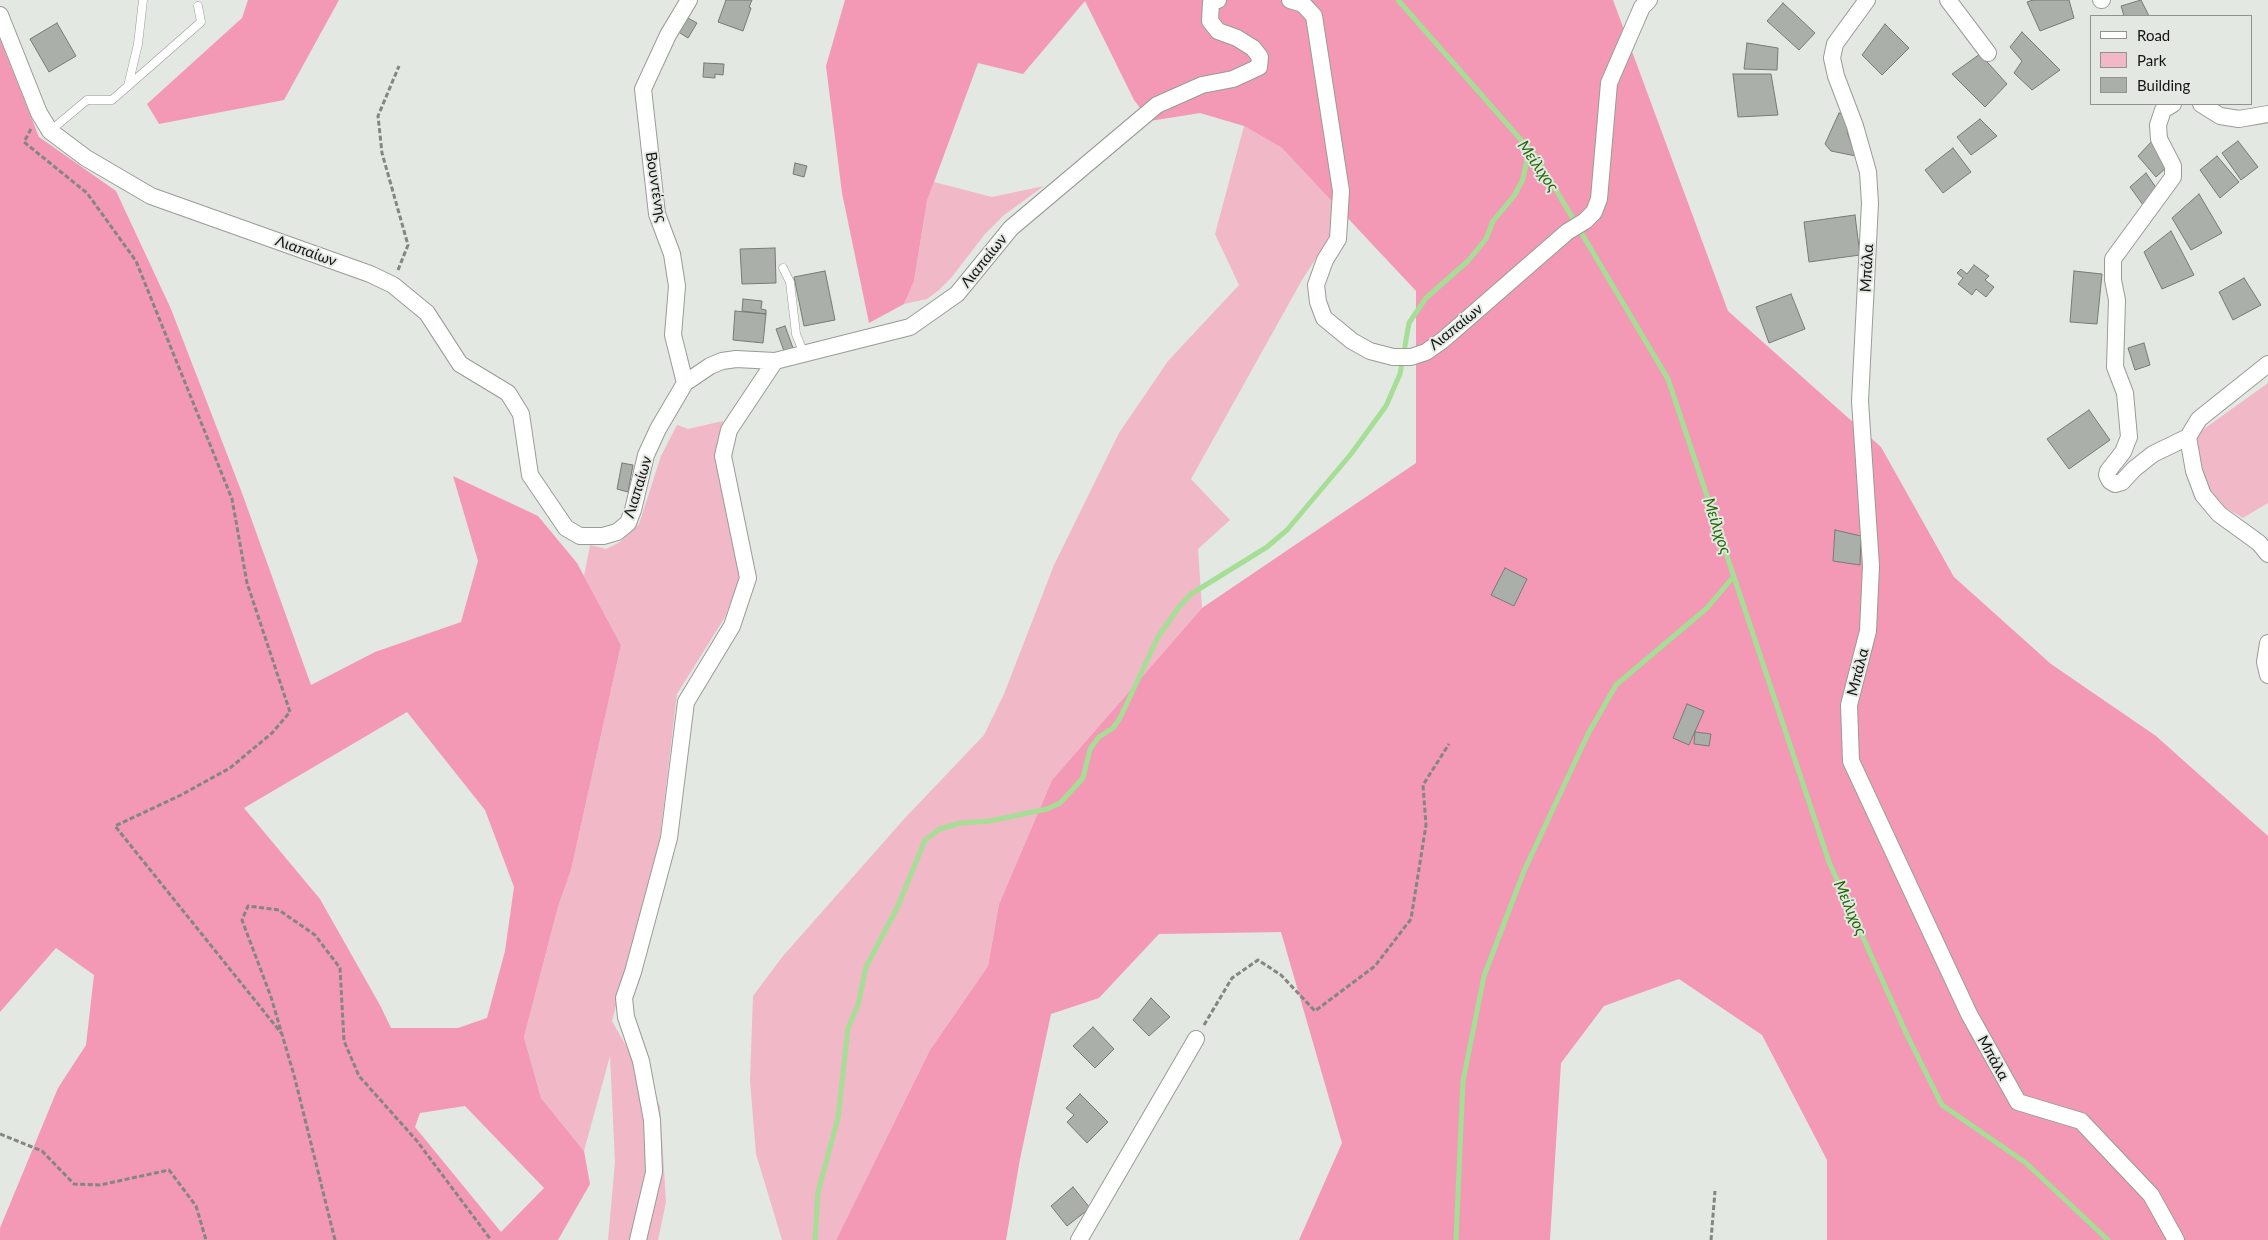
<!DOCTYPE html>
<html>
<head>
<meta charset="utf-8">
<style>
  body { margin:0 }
  #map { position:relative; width:2268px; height:1240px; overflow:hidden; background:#e3e8e2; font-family:Lato,sans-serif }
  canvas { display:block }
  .legend { position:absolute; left:2090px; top:15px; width:162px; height:90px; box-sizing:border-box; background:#e3e8e2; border:1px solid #90948f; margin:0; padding:6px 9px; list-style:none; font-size:15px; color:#141513 }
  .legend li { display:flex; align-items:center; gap:10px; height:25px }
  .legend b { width:25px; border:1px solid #90948f }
</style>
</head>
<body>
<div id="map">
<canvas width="2268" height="1240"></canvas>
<ul class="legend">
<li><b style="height:6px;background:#fff"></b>Road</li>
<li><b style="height:14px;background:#f1b8c8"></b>Park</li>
<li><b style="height:14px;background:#aaafa9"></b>Building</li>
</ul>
</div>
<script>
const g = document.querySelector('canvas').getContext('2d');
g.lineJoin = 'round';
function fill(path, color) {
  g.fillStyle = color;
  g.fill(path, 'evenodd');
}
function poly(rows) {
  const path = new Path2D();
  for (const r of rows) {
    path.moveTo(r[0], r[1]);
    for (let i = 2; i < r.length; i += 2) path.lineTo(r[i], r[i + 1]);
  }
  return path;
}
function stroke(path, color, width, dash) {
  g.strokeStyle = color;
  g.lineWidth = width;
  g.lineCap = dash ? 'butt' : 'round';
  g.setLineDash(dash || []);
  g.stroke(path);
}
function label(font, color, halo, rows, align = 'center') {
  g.font = font + ' Lato,sans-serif';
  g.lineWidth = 4;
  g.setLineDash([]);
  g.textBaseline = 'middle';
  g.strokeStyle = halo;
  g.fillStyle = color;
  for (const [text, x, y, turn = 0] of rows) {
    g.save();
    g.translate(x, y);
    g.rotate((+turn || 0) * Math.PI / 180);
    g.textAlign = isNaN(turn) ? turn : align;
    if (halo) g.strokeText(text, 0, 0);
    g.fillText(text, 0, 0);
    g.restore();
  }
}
fill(poly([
  [1244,126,1282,148,1334,203,1331,235,1302,280,1191,479,1230,520,1198,549,1202,608,1052,780,999,904,988,966,930,1050,836,1240,782,1240,756,1154,750,1081,753,996,783,956,905,818,984,735,1004,694,1054,565,1119,433,1168,361,1239,285,1215,234],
  [934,182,992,197,1044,186,1004,215,985,234,951,278,939,290,927,299,904,304,914,281,927,201],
  [2268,383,2268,503,2243,518,2211,499,2194,436],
  [723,421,715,451,740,578,725,617,677,694,660,837,612,1021,660,1106,666,1202,658,1240,608,1240,615,1162,610,1056,584,1151,541,1098,524,1037,558,907,571,870,621,645,584,576,590,545,606,549,620,542,639,524,661,456,677,425,688,429]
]), '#f1b8c8');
fill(poly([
  [248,0,339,0,284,100,159,124,147,104,242,18],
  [845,0,1613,0,1728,311,1881,447,1954,577,2051,664,2156,736,2268,836,2268,1240,1827,1240,1827,1160,1762,1035,1679,979,1604,1006,1561,1063,1550,1240,1299,1240,1342,1143,1281,932,1159,934,1099,998,1051,1014,1020,1159,1006,1240,836,1240,930,1050,988,966,999,904,1052,780,1202,608,1416,463,1416,291,1282,148,1244,126,1200,113,1150,121,1134,100,1085,1,1023,74,978,63,927,201,914,281,904,304,869,323,842,193,826,66],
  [0,39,39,137,116,191,171,309,242,493,311,685,375,652,461,622,478,561,453,476,538,516,577,563,621,645,571,870,558,907,524,1037,541,1098,584,1151,590,1184,558,1240,0,1240,0,1228,58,1088,86,1045,94,975,56,948,0,1012],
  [407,712,485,810,514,887,505,951,487,1018,458,1028,391,1028,381,1007,320,899,244,808],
  [465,1106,544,1188,501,1232,415,1127,420,1113]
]), '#f399b5');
stroke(poly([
  [1398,0,1537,158,1668,379,1829,862,1907,1035,1942,1105,2026,1163,2108,1240],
  [815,1240,818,1192,838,1118,848,1028,858,1005,866,967,898,906,925,840,940,829,960,823,990,821,1047,809,1060,803,1083,778,1090,749,1099,737,1113,728,1120,718,1158,637,1179,607,1191,594,1267,547,1287,530,1351,454,1386,406,1400,374,1409,323,1426,298,1468,261,1486,239,1493,221,1514,196,1523,179,1529,149],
  [1456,1240,1463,1081,1484,976,1524,871,1588,734,1616,685,1707,608,1734,576]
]), '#a6de96', 5);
const building = poly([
  [726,0,752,0,749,7,751,8,743,31,718,22,726,0],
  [2033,0,2069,0,2074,18,2040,31,2027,2,2033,0],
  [2141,0,2149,16,2124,16,2121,6,2141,0],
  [1783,3,1815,33,1799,50,1767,21,1783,3],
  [686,17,697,23,688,38,677,31,686,17],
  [57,23,76,56,49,72,30,39,57,23],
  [1885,24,1909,48,1882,75,1862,55,1885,24],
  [2022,32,2060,70,2032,90,2014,73,2022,61,2010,47,2022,32],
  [1747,43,1778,48,1777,70,1744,69,1747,43],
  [1980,54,2007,84,1985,107,1952,74,1980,54],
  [704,63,724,64,723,75,715,74,715,78,703,77,704,63],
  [1733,74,1771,74,1778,115,1738,117,1733,74],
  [1839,113,1848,116,1853,129,1847,132,1856,156,1831,151,1825,144,1839,113],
  [1980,119,1997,136,1971,155,1957,137,1980,119],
  [2153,140,2169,165,2156,177,2138,156,2153,140],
  [2238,141,2258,167,2241,180,2222,153,2238,141],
  [1953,148,1971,172,1943,193,1925,170,1953,148],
  [2217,156,2239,182,2220,198,2200,170,2217,156],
  [795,163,807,166,804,177,793,174,795,163],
  [2146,173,2161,195,2146,209,2130,187,2146,173],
  [2199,194,2222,233,2191,250,2172,218,2199,194],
  [1855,215,1860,255,1809,262,1804,222,1855,215],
  [2171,231,2194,275,2162,289,2144,252,2171,231],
  [775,248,776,283,742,284,740,249,775,248],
  [1974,265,1989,276,1985,280,1994,287,1986,297,1976,289,1972,295,1958,284,1963,278,1957,273,1961,269,1967,274,1974,265],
  [825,271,835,320,804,326,794,277,825,271],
  [2074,271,2102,274,2097,324,2070,322,2074,271],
  [2244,278,2261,305,2233,320,2219,292,2244,278],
  [1791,294,1805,329,1769,343,1756,307,1791,294],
  [743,299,762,301,761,309,766,310,766,314,742,311,743,299],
  [735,311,766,314,763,343,733,340,735,311],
  [785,326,793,348,784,351,776,329,785,326],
  [2144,343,2150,365,2135,370,2128,348,2144,343],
  [2089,410,2110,440,2069,469,2047,439,2089,410],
  [622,463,633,465,628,492,617,489,622,463],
  [1835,530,1861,536,1860,565,1833,561,1835,530],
  [1505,568,1527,579,1514,606,1491,595,1505,568],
  [1687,704,1704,711,1689,745,1673,738,1687,704],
  [1695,732,1711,734,1709,746,1694,744,1695,732],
  [1151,998,1170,1017,1149,1036,1133,1020,1151,998],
  [1093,1027,1114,1049,1095,1068,1073,1046,1093,1027],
  [1080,1094,1108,1122,1087,1143,1067,1122,1074,1115,1066,1108,1080,1094],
  [1073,1187,1090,1208,1067,1226,1051,1206,1073,1187]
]);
fill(building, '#aaafa9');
stroke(building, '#777b75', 1);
const lane = poly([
  [128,86,201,22,198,6],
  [50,131,87,100,112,100,128,86,138,44,143,0],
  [783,268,790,282,796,334,804,354]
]);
const street = poly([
  [1290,0,1303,4,1314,16,1341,191,1338,239,1325,260,1316,285,1318,302,1324,318,1352,341,1370,351,1393,357,1411,357,1426,352,1443,340,1567,232,1585,221,1594,212,1599,199,1609,83,1642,7,1649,0],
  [1867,0,1835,44,1832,58,1836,76,1855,126,1868,172,1870,203,1860,401,1871,566,1868,631,1849,705,1851,761,1969,1014,2018,1102,2081,1121,2151,1195,2176,1240],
  [1948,0,1988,53],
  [2101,0,2102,0],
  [0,15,39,113,50,131,86,158,151,196,370,274,393,285,427,313,460,364,508,393,521,414,530,475,566,528,580,536,603,536,617,532,628,523,633,510,646,455,658,429,685,383,710,366,722,361,736,359,775,361,910,327,957,294,1011,228,1157,105,1202,85,1233,79,1259,67,1260,57,1253,48,1237,38,1218,31,1210,21,1211,3,1218,0],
  [2173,104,2163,110,2158,125,2159,139,2173,166,2173,177,2113,259,2113,280,2117,300,2115,367,2125,393,2129,437,2123,452,2108,471,2107,475,2110,481,2115,484,2122,482,2134,469,2153,454,2188,437,2199,419,2268,364],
  [2201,104,2220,116,2239,119,2268,114],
  [685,383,673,335,677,286,672,254,657,214,643,89,668,35,689,0],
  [2188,437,2194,471,2203,495,2219,514,2259,543,2268,554],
  [2268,643,2265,662,2268,675],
  [638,1240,654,1172,652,1120,641,1061,626,1017,624,998,633,972,669,838,686,702,732,626,748,578,723,456,729,430,775,361],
  [1079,1240,1196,1039]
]);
stroke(lane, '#989c96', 9);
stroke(street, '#989c96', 18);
stroke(poly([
  [31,129,24,142,87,193,136,261,232,499,247,583,290,712,272,733,230,768,181,795,115,826,282,1034],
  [398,270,408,245,382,153,378,116,399,66],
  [1204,1025,1232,978,1258,960,1281,975,1315,1011,1375,966,1411,919,1426,825,1423,785,1449,744],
  [0,1134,42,1151,74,1184,100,1185,169,1170,196,1206,206,1240],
  [335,1240,294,1075,271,997,242,920,248,906,279,910,315,935,340,968,344,1041,359,1076,417,1141,491,1240],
  [1711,1240,1715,1191]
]), '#838682', 3, [5, 2.5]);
stroke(lane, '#fff', 8);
stroke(street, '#fff', 16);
label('15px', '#141513', '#e3e8e2', [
  ["Βουντένης",656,187,81],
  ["Λιαπαίων",306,251,20],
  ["Λιαπαίων",984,261,-51],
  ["Μπάλα",1867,268,-87],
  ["Λιαπαίων",1456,327,-39],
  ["Λιαπαίων",638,487,-73],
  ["Μπάλα",1858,672,-76],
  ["Μπάλα",1993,1058,61]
]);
label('italic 16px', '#246904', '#e3e8e2', [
  ["Μείλιχος",1538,166,55],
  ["Μείλιχος",1717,526,72],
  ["Μείλιχος",1850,908,66]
]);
</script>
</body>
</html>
